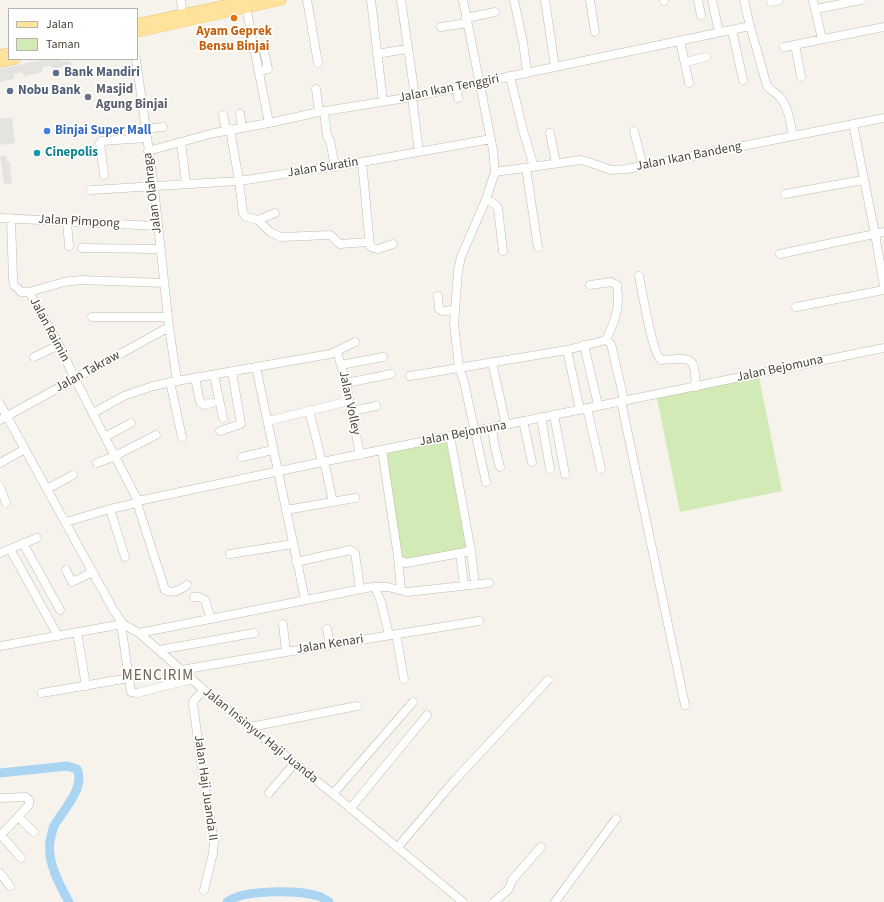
<!DOCTYPE html>
<html>
<head>
<meta charset="utf-8">
<style>
  body { margin:0 }
  #map { position:relative; width:884px; height:902px; overflow:hidden; background:#f6f3ec; font-family:"Source Sans 3",sans-serif }
  canvas { display:block }
  .legend { position:absolute; left:8px; top:8px; width:130px; height:52px; box-sizing:border-box; background:#fff; border:1px solid #b7b4b0; margin:0; padding:5px 7px; list-style:none; font-size:12px; color:#4b4439 }
  .legend li { display:flex; align-items:center; gap:8px; height:20px }
  .legend b { width:20px; border:1px solid #b7b4b0 }
</style>
</head>
<body>
<div id="map">
<canvas width="884" height="902"></canvas>
<ul class="legend">
<li><b style="height:5px;background:#ffe39c"></b>Jalan</li>
<li><b style="height:11px;background:#d2eab5"></b>Taman</li>
</ul>
</div>
<script>
const ctx = document.querySelector('canvas').getContext('2d');
ctx.lineJoin = 'round';
function fill(path, color) { ctx.fillStyle = color; ctx.fill(path, 'evenodd'); }
function trace(path, color, width, dash) { ctx.strokeStyle = color; ctx.lineWidth = width; ctx.lineCap = dash ? 'butt' : 'round'; ctx.setLineDash(dash || []); ctx.stroke(path); }
function drawText(font, color, halo, rows, align = 'center') {
  ctx.font = font + ' "Source Sans 3",sans-serif'; ctx.lineWidth = 3.5; ctx.setLineDash([]); ctx.textBaseline = 'middle'; ctx.strokeStyle = halo; ctx.fillStyle = color; for (const [text, x, y, turn = 0] of rows) {
    ctx.save(); ctx.translate(x, y); ctx.rotate((+turn || 0) * Math.PI / 180); ctx.textAlign = isNaN(turn) ? turn : align; if (halo) ctx.strokeText(text, 0, 0); ctx.fillText(text, 0, 0); ctx.restore();
  }
}
fill(new Path2D(`
  M759,377L782,491L680,512L657,398Z
  M449,440L468,549L403,561L384,452Z`), '#d2eab5');
fill(new Path2D(`
  M45,59H60L61,61H69L73,65L53,69L51,66L42,67V72L24,76L22,72L14,74V79L0,82V69Z
  M12,118L15,143L0,145V119Z
  M6,155L7,162H10L12,183L4,184L0,156Z`), '#e5e3e0');
trace(new Path2D(`
  M0,773L67,766L77,769C86,788 62,811 54,826C52,831 51,837 50,841C47,862 59,884 69,902
  M227,902C244,889 298,890 318,896C322,897 326,900 329,902`), '#a9d4f2', 9);
const minor = new Path2D(`
  M181,0L183,19
  M307,0L318,63
  M371,0L383,101
  M401,0L415,96
  M463,0L493,150L495,172L486,199L461,257L458,271L454,324L459,367L464,382L486,482
  M514,0L523,42L527,72
  M545,0L555,67
  M590,0L595,32
  M664,0V1
  M698,0L701,15
  M712,0L719,32
  M744,0L750,26L767,86C771,91 775,92 779,96C789,107 790,122 793,136
  M813,0L822,39
  M245,2L269,123
  M771,2L779,0
  M816,9L861,0
  M466,18L495,12
  M441,27L467,23
  M732,30L743,80
  M680,41L689,83
  M795,45L801,77
  M784,47L884,27
  M377,54L406,49
  M136,59L154,187L169,327L177,381
  M686,62L706,57
  M259,71L268,69L264,51
  M510,76L523,130L534,167
  M457,87L458,98
  M316,89L319,112
  M412,97L419,152
  M324,111L327,136L330,141L335,167
  M240,114L242,127
  M223,115L226,130
  M853,124L875,234L884,286
  M146,129L163,127
  M230,129L239,181L243,213L246,217L258,220L270,232L281,237L330,235C335,237 335,242 340,244L369,242
  M634,131L643,166
  M550,133L556,163
  M181,142L186,183
  M148,151L214,133L269,123L319,112L412,97L750,26
  M362,162L370,246L373,248L378,249L393,244
  M526,168L538,247
  M495,172L581,160L591,163L611,170L627,169L884,118
  M104,175L100,143L101,141L147,138
  M91,190L239,181L362,162L491,139
  M785,194L863,180
  M486,199L496,205L498,208L503,251
  M0,218L157,226
  M11,218L13,279L14,285L21,292H29L64,282L81,280L164,283
  M258,220L275,213
  M67,222L69,246
  M82,248L160,249
  M780,254L884,232
  M639,276C642,290 652,353 661,360C666,360 671,359 677,359C698,357 694,370 696,387
  M590,285L611,282L617,285C620,309 616,318 606,340
  M29,292L59,345L75,379L138,501
  M438,296L439,309L442,311L454,310
  M796,307L884,290
  M92,317H168
  M584,345L598,405
  M567,350L580,410
  M337,351L346,383L360,455
  M34,357L59,345
  M492,362L506,425
  M341,365L383,357
  M256,367L305,599
  M214,375L223,418
  M410,376L567,350L606,340L611,344L624,400
  M195,378L200,402L204,405L212,403
  M170,382L182,437
  M346,383L391,374
  M621,401L685,705
  M0,404L113,609L123,624L139,633L204,690L338,798L463,902
  M587,408L601,469
  M309,410L322,462
  M352,411L376,406
  M93,413L124,396L153,386L177,381L330,354L337,351L355,342
  M554,415L565,474
  M541,417L550,469
  M0,420L169,327
  M268,421L349,401
  M523,421L532,462
  M492,428L495,448L500,467
  M220,431L241,424L232,372
  M450,436L471,551L474,577
  M105,437L131,423
  M382,450L398,557L401,590
  M242,457L273,450
  M324,461L333,502
  M0,463L25,449
  M97,463L115,456L156,435
  M0,487L6,503
  M47,489L73,475
  M137,503L165,590C172,594 181,590 187,585
  M110,509L125,557
  M286,510L355,498
  M66,522L110,509L137,503L138,501L322,462L884,348
  M23,543L60,610
  M10,549L58,636
  M0,553L37,538
  M460,553L464,585
  M230,554L293,544
  M399,560L406,563L471,551
  M296,562L350,550L355,553L360,589
  M66,570L72,582L93,572
  M375,587L381,602L389,635
  M194,597H199L205,600L211,619
  M121,624L131,692L137,693L192,679
  M283,624L286,652
  M327,629L330,645
  M77,632L86,686
  M139,633L372,587H388L407,592L489,583
  M396,634L404,679
  M0,646L123,624
  M159,650L254,633
  M181,670L286,652L479,621
  M204,690L194,700L193,704L204,783L214,841L213,853L204,890
  M42,693L129,678
  M250,727L357,706
  M269,793L294,764
  M333,794L413,702
  M0,798L26,797L29,800V805L1,835
  M350,809L427,715
  M18,817L34,832
  M0,834L21,858
  M397,848L454,781L548,680
  M0,873L10,886
  M494,902L509,889L512,880L541,847
  M555,902L616,819`);
const major = new Path2D(`
  M137,24L250,0
  M137,32L281,0
  M0,55L9,53
  M0,62L15,59`);
trace(minor, '#c2bbae', 9);
trace(major, '#e6c16a', 11);
trace(minor, '#fff', 8);
trace(major, '#ffe39c', 10);
for (const [x, y, r, color] of [
  [234,18,4,"#e8710a"],
  [56,73,4,"#5c6f8a"],
  [10,91,4,"#5c6f8a"],
  [88,97,4,"#6b7280"],
  [47,131,4,"#3f7fe0"],
  [37,153,4,"#0f9aa8"]
]) { const dot = new Path2D(); dot.arc(x, y, r, 0, 2 * Math.PI); ctx.fillStyle = color; ctx.fill(dot); trace(dot, '#fff', 1.5); }
drawText('bold 13px', '#c56008', '#fff', [
  ["Ayam Geprek",234,32],
  ["Bensu Binjai",234,47]
]);
drawText('bold 13px', '#4e5e75', '#fff', [
  ["Bank Mandiri",64,73],
  ["Nobu Bank",18,91]
], 'left');
drawText('13px', '#4b4439', '#fff', [
  ["Jalan Ikan Tenggiri",449,89,-11],
  ["Jalan Ikan Bandeng",689,157,-11],
  ["Jalan Suratin",323,168,-9],
  ["Jalan Olahraga",153,193,-97],
  ["Jalan Pimpong",79,222,3],
  ["Jalan Raimin",49,330,62],
  ["Jalan Bejomuna",780,369,-12],
  ["Jalan Takraw",88,372,-29],
  ["Jalan Volley",349,403,78],
  ["Jalan Bejomuna",463,434,-11],
  ["Jalan Kenari",330,645,-9],
  ["Jalan Insinyur Haji Juanda",260,736,39],
  ["Jalan Haji Juanda II",205,788,82]
]);
drawText('bold 13px', '#5b616d', '#fff', [
  ["Masjid",96,90],
  ["Agung Binjai",96,105]
], 'left');
drawText('bold 13px', '#366cbe', '#fff', [
  ["Binjai Super Mall",55,131]
], 'left');
drawText('bold 13px', '#0d838f', '#fff', [
  ["Cinepolis",45,153]
], 'left');
ctx.letterSpacing = '1px';
drawText('15px', '#6e6250', '#fff', [
  ["MENCIRIM",158,677]
]);
ctx.letterSpacing = '0px';
</script>
</body>
</html>
